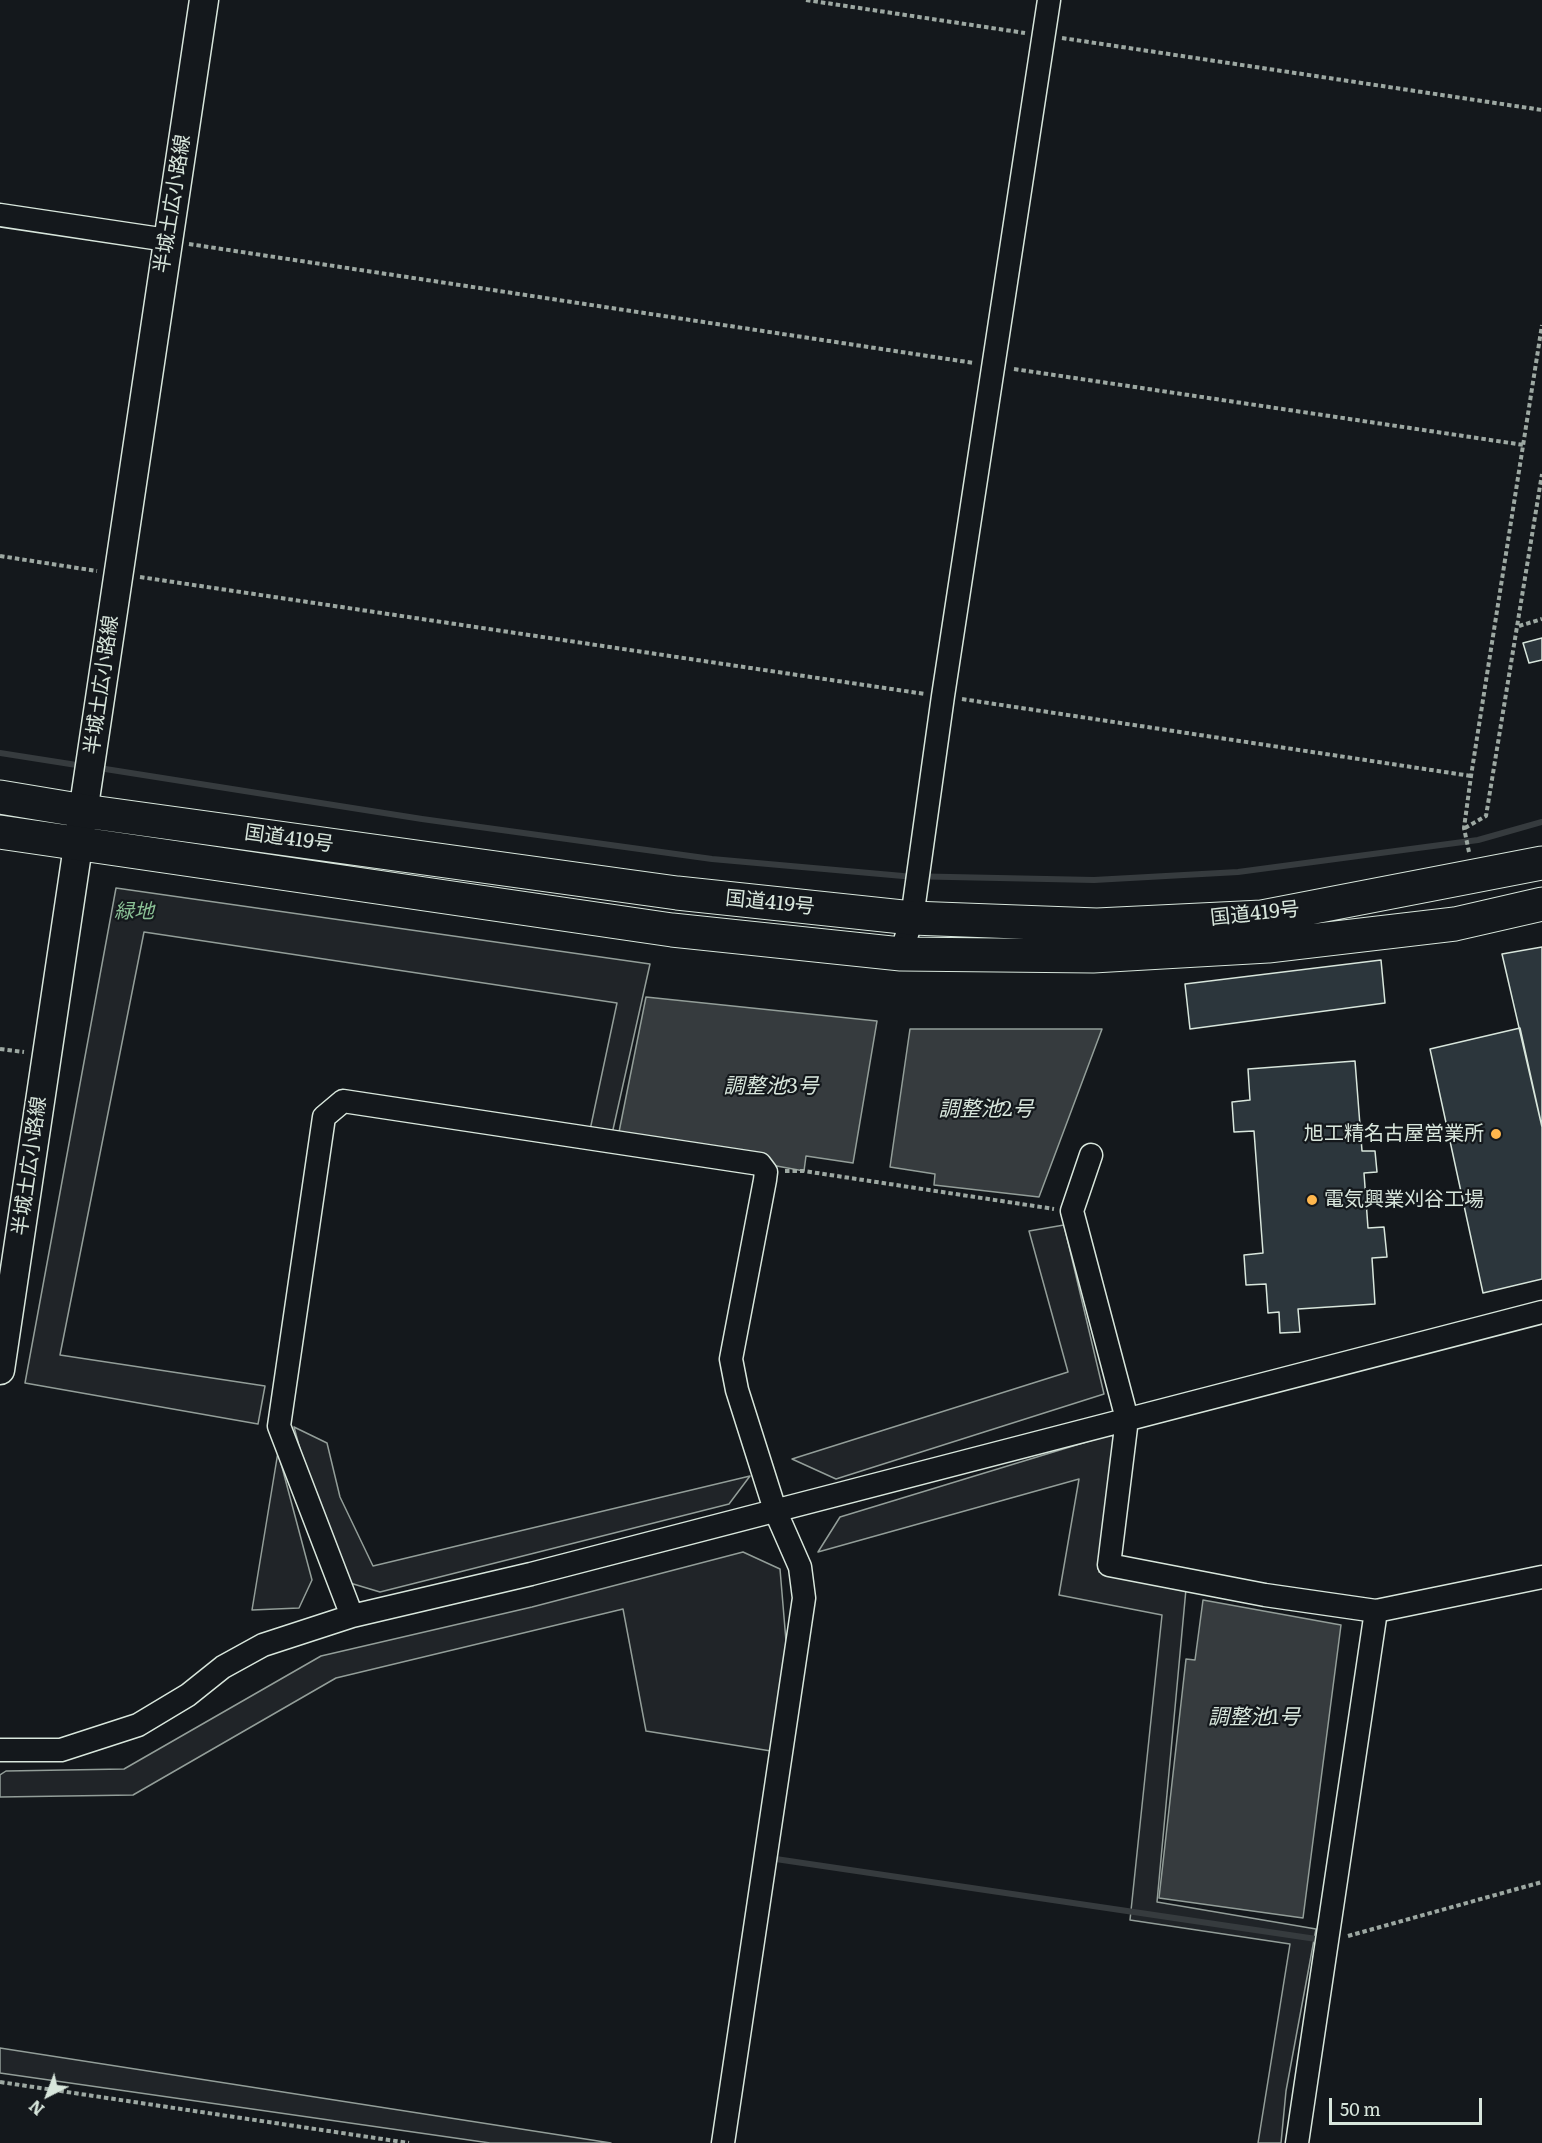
<!DOCTYPE html>
<html>
<head>
<meta charset="utf-8">
<style>
  body { margin:0 }
  #map { position:relative; width:1542px; height:2143px; overflow:hidden; background:#14181c; font-family:Literata,serif }
  canvas { display:block }
  .north { position:absolute; left:18px; top:2065px; width:60px; height:60px; -webkit-text-stroke:4px #14181c; paint-order:stroke; rotate:222deg; font-size:16px; font-weight:700; line-height:24px; text-align:center; color:#d8e6dc }
  .north::after { content:''; display:block; margin:auto; width:21px; height:27px; background:#d8e6dc; clip-path:polygon(50% 0,100% 100%,50% 72%,0 100%) }
  .scale { position:absolute; left:1329px; top:2098px; width:153px; height:27px; box-sizing:border-box; border:3px solid #d8e6dc; border-top:0; padding-left:8px; font-size:18px; line-height:21px; white-space:nowrap; color:#d8e6dc; -webkit-text-stroke:4px #14181c; paint-order:stroke }
</style>
</head>
<body>
<div id="map">
<canvas width="1542" height="2143"></canvas>
<div class="north">N</div>
<div class="scale">50 m</div>
</div>
<script>
const ctx = document.querySelector('canvas').getContext('2d');
ctx.lineJoin = 'round';
function fill(path, color) { ctx.fillStyle = color; ctx.fill(path, 'evenodd'); }
function trace(path, color, width, dash) { ctx.strokeStyle = color; ctx.lineWidth = width; ctx.lineCap = dash ? 'butt' : 'round'; ctx.setLineDash(dash || []); ctx.stroke(path); }
function drawText(font, color, halo, rows, align = 'center') {
  ctx.font = font + ' Literata,"Noto Sans JP",serif'; ctx.lineWidth = 4.5; ctx.setLineDash([]); ctx.textBaseline = 'middle'; ctx.strokeStyle = halo; ctx.fillStyle = color; for (const [text, x, y, turn = 0] of rows) {
    ctx.save(); ctx.translate(x, y); ctx.rotate((+turn || 0) * Math.PI / 180); ctx.textAlign = isNaN(turn) ? turn : align; if (halo) ctx.strokeText(text, 0, 0); ctx.fillText(text, 0, 0); ctx.restore();
  }
}
const green = new Path2D(`
  M116,888L650,964L612,1134L590,1130L617,1003L144,932L60,1355L265,1386L258,1424L25,1383Z
  M1064,1225L1104,1394L836,1479L792,1459L1068,1372L1029,1231Z
  M294,1427L327,1443L340,1497L373,1566L750,1476L729,1504L380,1592L350,1583L314,1501Z
  M1119,1432L1099,1572L1186,1589L1157,1902L1316,1929L1286,2091L1281,2143H1258L1290,1944L1130,1920L1162,1615L1059,1595L1079,1479L818,1552L840,1517Z
  M278,1452L312,1580L299,1608L252,1610Z
  M743,1552L780,1569L787,1653L771,1751L646,1731L623,1609L336,1678L133,1795L0,1797V1775L6,1771L124,1769L321,1656L532,1607Z
  M0,2048L611,2143H490L0,2073Z`);
fill(green, '#202428');
trace(green, '#939e99', 1.5);
const water = new Path2D(`
  M646,997L877,1021L853,1163L806,1156L804,1171L618,1137Z
  M910,1029H1102L1039,1197L934,1185L935,1174L890,1167Z
  M1203,1600L1341,1625L1303,1918L1159,1898L1186,1659L1195,1660Z`);
fill(water, '#363b3e');
trace(water, '#939e99', 1.5);
trace(new Path2D(`
  M0,753L83,766
  M99,768L422,819L712,859L903,876L1094,880L1238,872L1478,840L1542,822
  M769,1858L1323,1940`), '#363b3e', 6);
const building = new Path2D(`
  M1542,638V660L1529,663L1523,643Z
  M1542,947V1127L1502,954Z
  M1381,960L1385,1003L1190,1029L1185,984Z
  M1520,1028L1542,1127V1279L1483,1293L1430,1049Z
  M1355,1061L1362,1151H1375L1377,1172L1364,1173L1368,1228L1384,1227L1387,1257L1372,1258L1375,1304L1298,1309L1300,1332L1280,1333L1279,1312L1268,1313L1266,1284L1246,1285L1244,1255L1263,1253L1254,1131L1234,1132L1232,1102L1250,1100L1248,1069Z`);
fill(building, '#2c363c');
trace(building, '#d8e6dc', 1.5);
const minor = new Path2D(`
  M0,215L167,240
  M901,954L912,918L943,696L1049,0
  M1091,1155L1072,1211L1127,1419L1109,1565L1265,1595L1376,1611L1297,2143
  M1376,1611L1542,1577
  M352,1616L279,1426L324,1117L343,1101L760,1164L766,1172L765,1180L731,1359L737,1390L775,1510L800,1567L804,1598L723,2143
  M0,1750H61L138,1725L188,1695L223,1667L263,1645L352,1616L531,1574L1542,1312`);
const major = new Path2D(`
  M0,1370L204,0`);
const highway = new Path2D(`
  M0,797L84,811L677,893L912,918L1097,925L1262,917L1542,863
  M0,832L672,930L901,954L1093,956L1268,946L1455,924L1542,904`);
trace(minor, '#d8e6dc', 25);
trace(major, '#d8e6dc', 31);
trace(highway, '#d8e6dc', 35);
trace(new Path2D(`
  M806,0L1025,33
  M1062,38L1542,110
  M189,244L974,363
  M1014,369L1524,445
  M0,556L97,571
  M140,577L925,694
  M1519,626L1542,619
  M962,699L1471,776
  M1465,828L1486,816L1542,474
  M1469,852L1464,828L1471,776L1542,325
  M0,1049L24,1052
  M785,1171H804L1054,1209
  M1348,1936L1542,1882
  M0,2082L409,2143`), '#9da8a2', 4, [4.5, 3]);
trace(minor, '#14181c', 22);
trace(major, '#14181c', 28);
trace(highway, '#14181c', 33);
for (const [x, y, r, color] of [
  [1496,1134,6,"#ffb74d"],
  [1312,1200,6,"#ffb74d"]
]) { const dot = new Path2D(); dot.arc(x, y, r, 0, 2 * Math.PI); ctx.fillStyle = color; ctx.fill(dot); trace(dot, '#14181c', 2); }
drawText('20px', '#d8e6dc', '#14181c', [
  ["半城土広小路線",173,204,-81],
  ["半城土広小路線",102,685,-82],
  ["国道419号",289,839,8],
  ["国道419号",770,903,6],
  ["国道419号",1255,914,-6],
  ["半城土広小路線",30,1166,-82]
]);
drawText('italic 20px', '#8ac095', '#14181c', [
  ["緑地",134,912]
]);
drawText('20px', '#d8e6dc', '#14181c', [
  ["旭工精名古屋営業所",1484,1134],
  ["電気興業刈谷工場",1324,1200,"left"]
], 'right');
drawText('italic 21px', '#d8e6dc', '#14181c', [
  ["調整池3号",771,1087],
  ["調整池2号",986,1110],
  ["調整池1号",1254,1718]
]);
</script>
</body>
</html>
